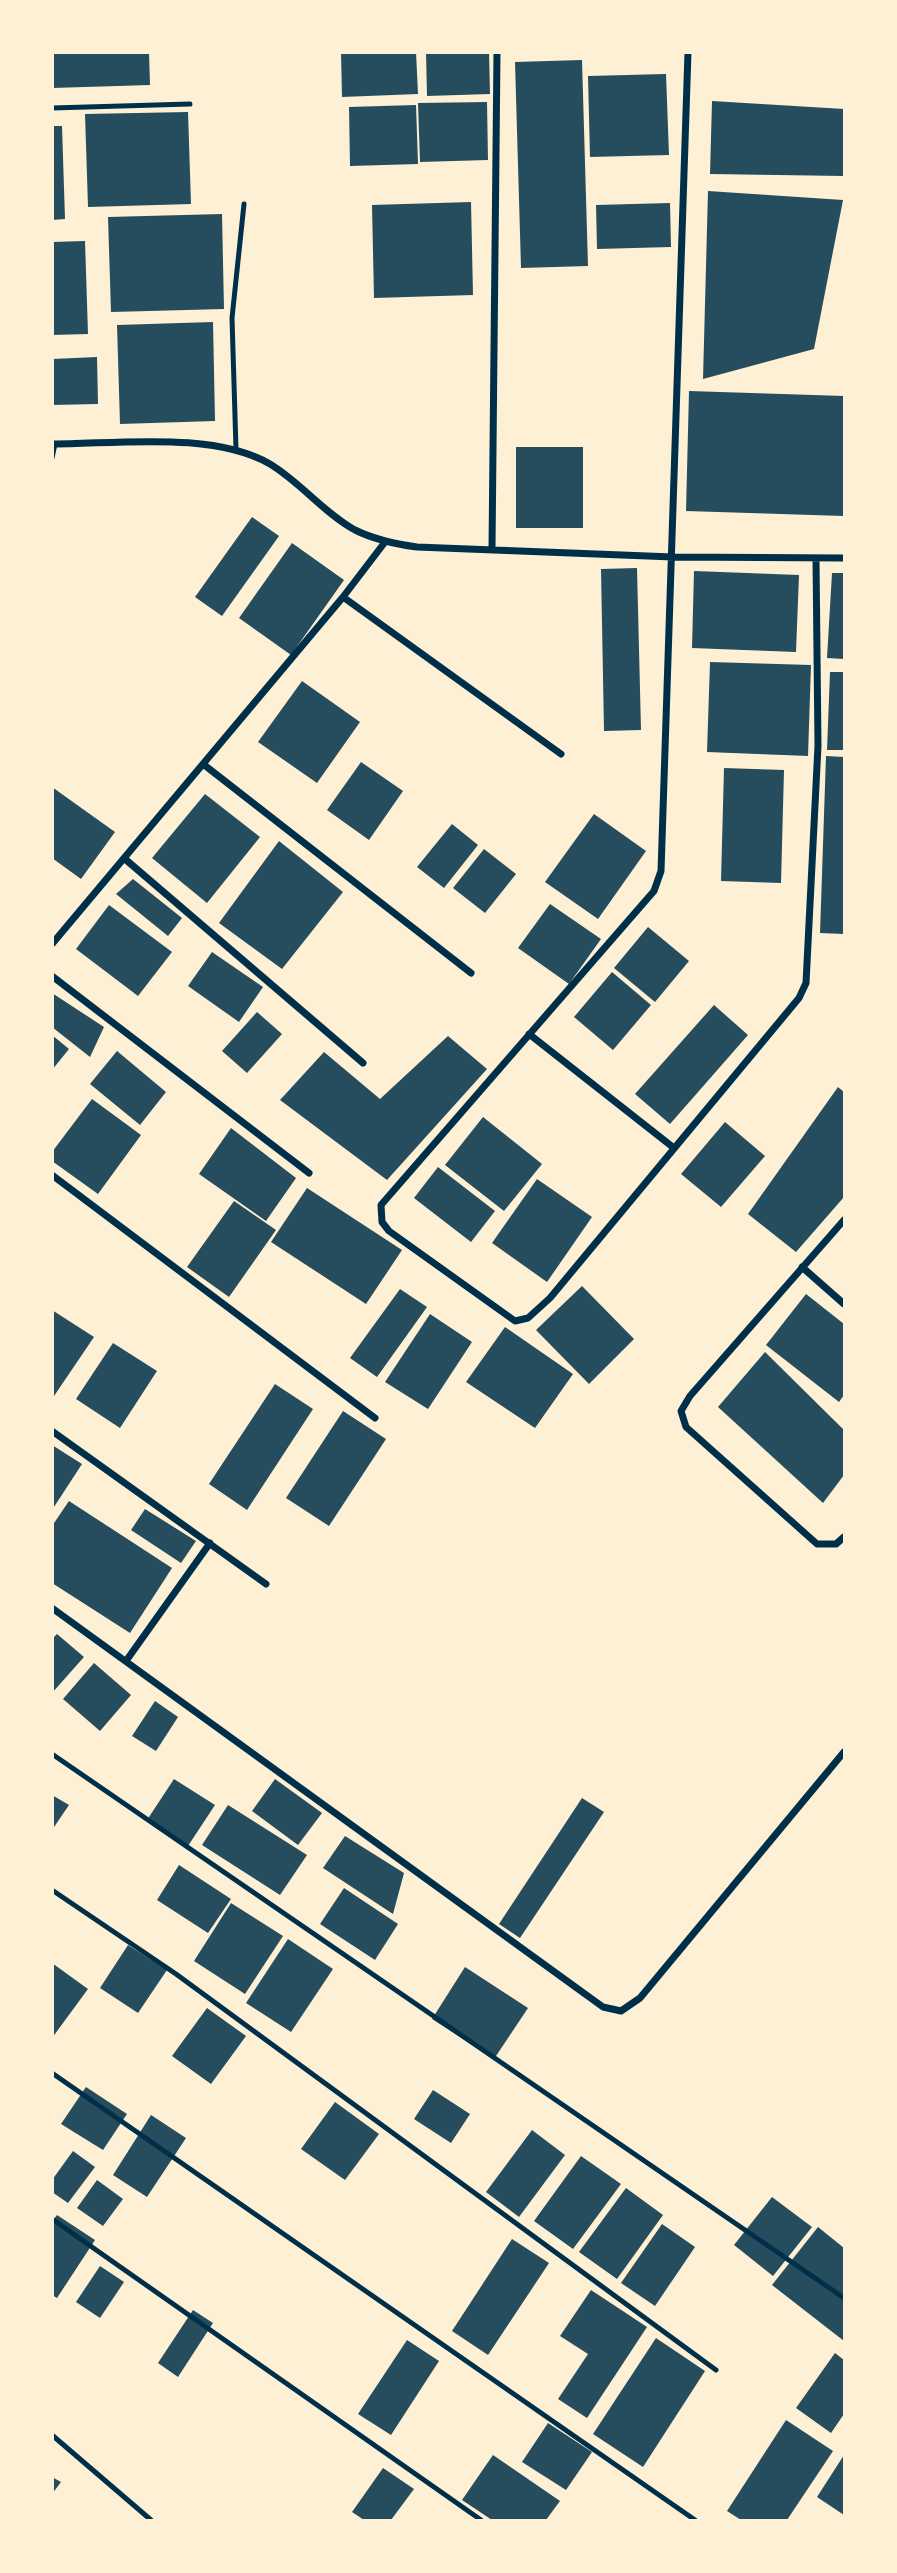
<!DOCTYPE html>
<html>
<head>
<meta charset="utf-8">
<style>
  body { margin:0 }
  #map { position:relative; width:897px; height:2573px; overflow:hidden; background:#fdf0d5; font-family:"Asap Condensed",sans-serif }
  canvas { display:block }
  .frame { position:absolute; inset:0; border:54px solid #fdf0d5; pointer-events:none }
</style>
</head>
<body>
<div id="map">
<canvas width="897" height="2573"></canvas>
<div class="frame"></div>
</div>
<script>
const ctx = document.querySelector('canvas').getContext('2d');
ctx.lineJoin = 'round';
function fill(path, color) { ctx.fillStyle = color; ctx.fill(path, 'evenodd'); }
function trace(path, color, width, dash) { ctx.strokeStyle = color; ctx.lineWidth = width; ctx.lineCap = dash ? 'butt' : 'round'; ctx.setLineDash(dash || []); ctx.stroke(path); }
fill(new Path2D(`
  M52,52H149L150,85L52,88Z
  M341,52H416L418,94L342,97Z
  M426,52H489L490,94L427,96Z
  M582,60L588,266L521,268L515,62Z
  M666,74L669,155L590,157L588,76Z
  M712,101L844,109V176L710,174Z
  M487,102L488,160L420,162L418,103Z
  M416,105L418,164L350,166L349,107Z
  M188,112L191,204L88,207L85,114Z
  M52,126H62L65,219L52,220Z
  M708,191L843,200L814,349L703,379Z
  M471,202L473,295L374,298L372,205Z
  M670,203L671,247L597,249L596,205Z
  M222,214L224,309L111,312L108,217Z
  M85,241L88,334L52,335V242Z
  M213,322L215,421L120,424L117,325Z
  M97,357L98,404L52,405V359Z
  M689,391L844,396V516L686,511Z
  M516,447H583V528H516Z
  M252,517L279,536L222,616L195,597Z
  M292,543L344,580L291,655L239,618Z
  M637,568L641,730L604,731L601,569Z
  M694,571L799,575L796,652L692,648Z
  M832,573H844V659L827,658Z
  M710,662L811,665L808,756L707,752Z
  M830,672H844V750H827Z
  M302,681L360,722L317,783L258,742Z
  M826,756L844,757V934L820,933Z
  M361,762L403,791L369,840L327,810Z
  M724,768L784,770L781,883L721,881Z
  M52,787L115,832L81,879L52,858Z
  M205,794L260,837L207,903L152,858Z
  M594,814L646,851L598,919L545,882Z
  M452,824L478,845L444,888L417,867Z
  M279,841L343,892L282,969L219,923Z
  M484,849L516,874L485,913L453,888Z
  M133,879L182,918L168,936L116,894Z
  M550,904L601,939L569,984L518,948Z
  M109,905L172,952L138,996L76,949Z
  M648,927L689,961L655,1002L614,968Z
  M212,952L263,987L239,1022L188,986Z
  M612,972L651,1005L613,1050L574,1017Z
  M52,993L104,1027L90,1057L52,1027Z
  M714,1005L748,1035L670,1124L635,1094Z
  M257,1012L282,1034L247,1073L222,1051Z
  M52,1035L69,1049L52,1070Z
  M448,1036L487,1069L387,1180L280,1100L324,1052L380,1099Z
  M117,1051L166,1092L140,1125L90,1084Z
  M838,1087L844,1092V1197L796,1252L748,1214Z
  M92,1099L141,1135L98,1194L52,1161V1152Z
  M483,1117L542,1164L504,1211L445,1165Z
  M725,1122L765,1156L721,1207L681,1174Z
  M231,1128L296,1178L266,1221L199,1174Z
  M438,1167L495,1211L471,1242L414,1198Z
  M537,1179L592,1217L547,1282L492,1243Z
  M307,1188L402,1250L366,1304L271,1242Z
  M234,1201L276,1230L229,1297L187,1267Z
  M582,1286L634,1339L589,1384L536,1330Z
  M400,1289L427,1307L377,1377L350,1358Z
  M806,1294L844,1324V1395L839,1402L766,1345Z
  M52,1310L94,1337L52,1399Z
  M430,1314L472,1342L428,1409L385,1382Z
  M505,1327L573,1374L535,1428L466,1382Z
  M113,1343L157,1371L120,1428L76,1399Z
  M765,1352L844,1430V1475L823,1503L718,1407Z
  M275,1384L313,1409L247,1510L209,1484Z
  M343,1411L386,1439L329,1526L286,1498Z
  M52,1445L82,1464L52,1510Z
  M69,1501L172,1568L130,1633L52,1583V1526Z
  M145,1509L196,1541L181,1563L131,1530Z
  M57,1634L84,1657L52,1693V1639Z
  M94,1663L131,1695L100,1731L63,1699Z
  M155,1701L178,1717L156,1751L132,1736Z
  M174,1779L215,1805L188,1846L147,1820Z
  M275,1779L322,1813L298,1845L252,1811Z
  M52,1795L69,1805L52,1830Z
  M582,1798L604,1812L520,1938L499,1924Z
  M228,1805L307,1855L280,1895L202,1845Z
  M345,1836L404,1873L393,1914L323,1868Z
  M179,1865L231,1899L208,1933L157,1900Z
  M344,1888L398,1924L375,1960L320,1924Z
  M231,1903L283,1936L245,1994L194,1961Z
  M288,1939L333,1969L291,2032L246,2003Z
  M128,1945L167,1970L138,2013L100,1988Z
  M52,1963L88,1989L52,2038Z
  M465,1967L528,2008L494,2059L432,2019Z
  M207,2008L246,2036L211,2084L172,2056Z
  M86,2087L127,2114L103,2150L61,2124Z
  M433,2090L470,2114L451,2143L414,2119Z
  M335,2102L379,2134L345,2180L301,2149Z
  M151,2115L186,2138L147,2197L113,2175Z
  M532,2130L565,2155L519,2217L486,2192Z
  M73,2151L95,2167L68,2203L52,2192V2180Z
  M581,2156L621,2184L573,2249L534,2221Z
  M97,2180L123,2199L103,2226L77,2208Z
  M626,2188L663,2215L617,2279L579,2252Z
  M772,2197L812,2227L773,2276L734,2245Z
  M57,2215L95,2240L57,2298L52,2295V2222Z
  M662,2224L695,2247L655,2306L621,2283Z
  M818,2227L844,2248V2341L772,2285Z
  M512,2239L549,2263L488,2355L452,2331Z
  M100,2266L124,2282L100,2318L76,2302Z
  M591,2290L647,2327L587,2418L558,2399L588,2354L560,2336Z
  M193,2310L213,2323L178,2377L158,2363Z
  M656,2338L705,2371L643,2467L593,2434Z
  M407,2340L439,2361L391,2435L358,2414Z
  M835,2353L844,2360V2414L831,2433L796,2408Z
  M786,2420L833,2451L787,2520H741L727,2511Z
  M548,2423L592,2452L566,2490L522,2462Z
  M493,2455L560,2501L546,2520H492L462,2500Z
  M844,2455V2515L817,2497Z
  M383,2468L414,2489L391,2520H364L352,2512Z
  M52,2477L61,2482L52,2494Z`), '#264d5e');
trace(new Path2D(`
  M52,108L190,104
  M236,449L232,318L244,204
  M52,458L55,444
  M52,1754L844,2298
  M52,1890L176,1974L716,2370
  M52,2073L695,2520
  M52,2219L481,2520
  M52,2435L151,2520`), '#003049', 5);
trace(new Path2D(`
  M688,52L661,871L654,891L381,1205L382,1222L389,1231L515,1321L528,1318L550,1298L799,998L806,983L818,746L816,559
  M52,444C117,444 213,431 270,464C300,482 324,513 355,530C375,540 395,544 417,547L673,557L844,558
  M492,548L497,52
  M343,597L561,754
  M203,764L471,973
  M125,859L363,1063
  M52,944L343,597L385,542
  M52,976L309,1173
  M529,1034L674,1148
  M52,1175L375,1418
  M844,1220L690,1396L681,1411L686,1427L817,1544H836L844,1537
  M802,1267L844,1304
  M52,1431L266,1584
  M52,1608L603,2007L621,2011L640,1998L844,1752
  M126,1661L210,1543`), '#003049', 7);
</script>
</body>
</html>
